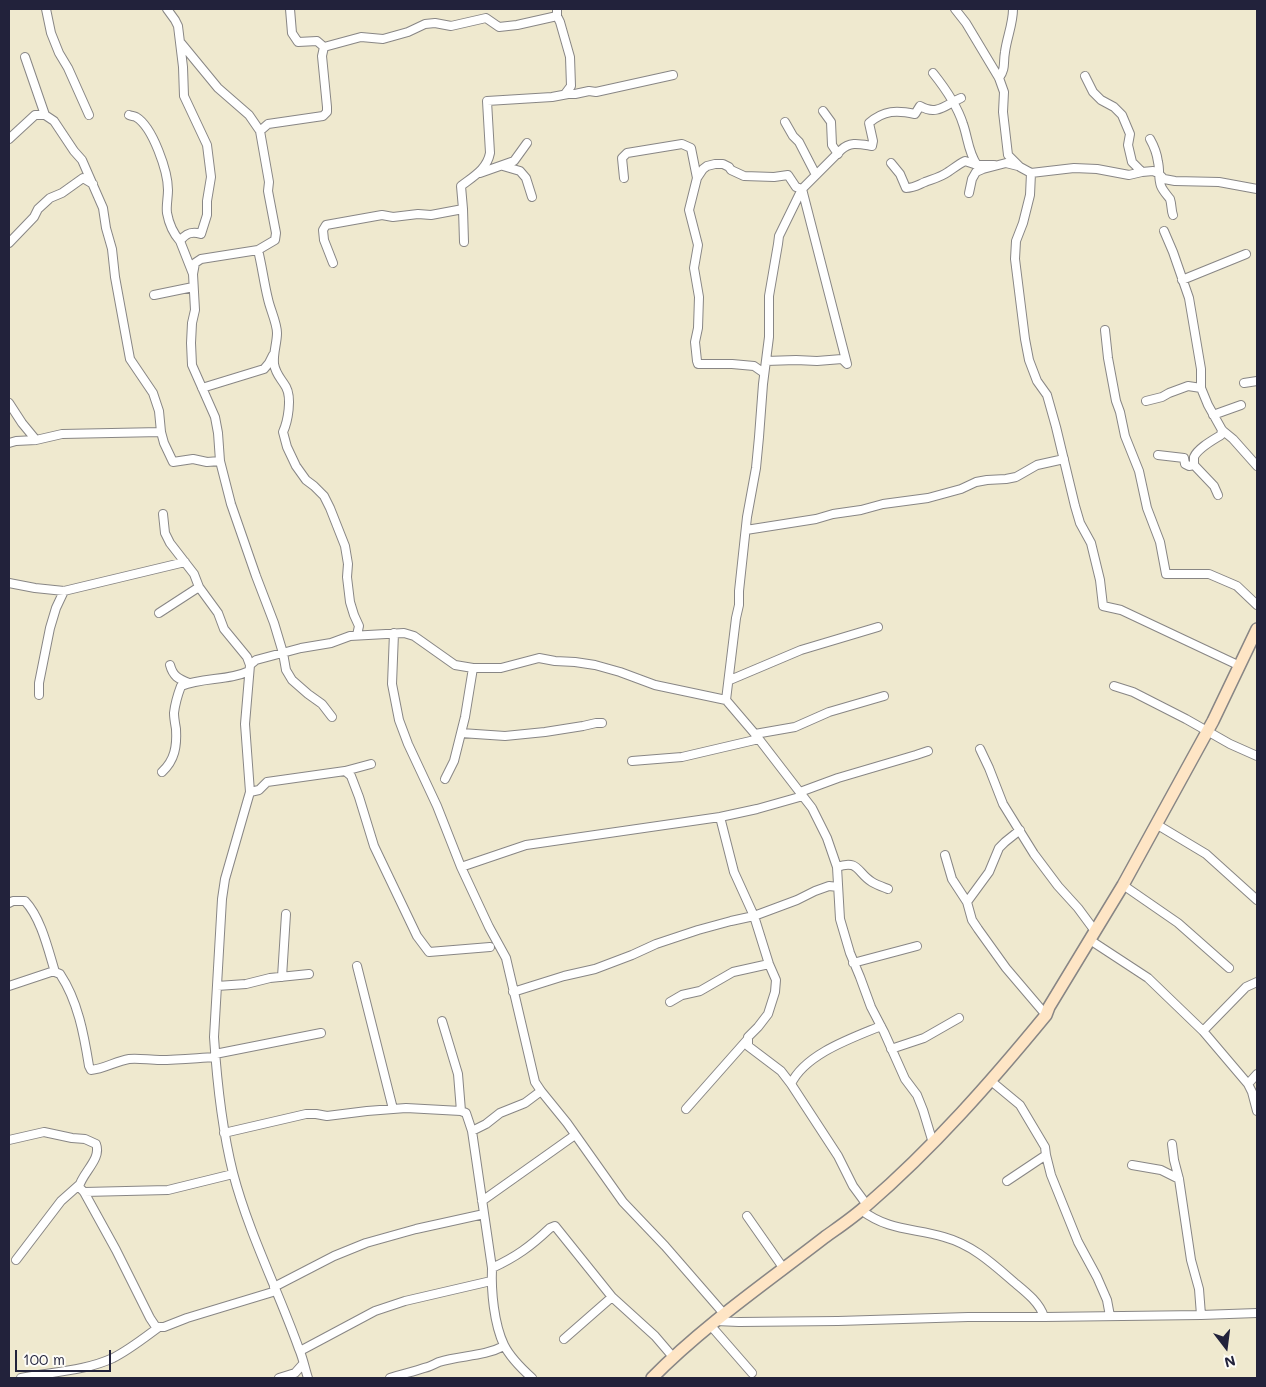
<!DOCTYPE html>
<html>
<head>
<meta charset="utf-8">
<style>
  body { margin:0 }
  #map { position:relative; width:1266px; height:1387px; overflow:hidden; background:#efe9cf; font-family:Mali,sans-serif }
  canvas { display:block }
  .frame { position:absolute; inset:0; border:10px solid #22223b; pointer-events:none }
  .north { position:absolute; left:1201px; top:1322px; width:50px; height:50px; -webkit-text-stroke:4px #fdfcf7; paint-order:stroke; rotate:165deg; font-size:14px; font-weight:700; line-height:20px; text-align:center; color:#22223b }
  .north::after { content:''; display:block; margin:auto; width:18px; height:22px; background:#22223b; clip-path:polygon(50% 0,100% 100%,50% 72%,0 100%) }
  .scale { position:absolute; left:15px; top:1350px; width:96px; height:22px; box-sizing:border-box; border:2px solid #22223b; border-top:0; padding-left:6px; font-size:15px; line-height:18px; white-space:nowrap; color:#22223b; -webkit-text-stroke:4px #fdfcf7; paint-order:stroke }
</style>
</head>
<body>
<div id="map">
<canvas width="1266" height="1387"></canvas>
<div class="frame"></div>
<div class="north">N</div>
<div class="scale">100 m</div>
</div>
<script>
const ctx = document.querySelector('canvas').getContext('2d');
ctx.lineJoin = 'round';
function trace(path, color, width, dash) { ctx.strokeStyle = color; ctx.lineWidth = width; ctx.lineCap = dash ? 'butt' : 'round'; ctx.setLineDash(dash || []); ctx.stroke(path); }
const street = new Path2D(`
  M46,9L51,33L59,53L68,68L89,115
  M167,9L175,20L178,26L183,67L184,96L207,145L211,177L207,201V215L201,234C192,231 186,233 180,241L193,274L195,310L192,323L191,343L192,365L215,417L218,433L220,461
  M290,9L292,33L298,42L317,41L324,47
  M557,9V16L560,22L570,57L571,86L565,94
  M955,9L966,23L999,78L1004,92L1003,112L1008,155L1020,167L1031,173L1030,195L1023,223L1016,241L1015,259L1025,339L1029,360L1037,381L1047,395L1056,427L1075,506L1080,523L1091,543L1100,580L1103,606L1121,610L1240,666
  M181,43L218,88L249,115L260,131L269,182L268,191L276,233L275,240L258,250L201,259L195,263L193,274
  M25,57L45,115L54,121L74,151L82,160L103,208L106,228L112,249L115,277L130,359L153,393L159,411L161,432
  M933,73C945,88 957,105 963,124C968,138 968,152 977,165H994
  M1085,76L1093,92L1101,100L1114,107L1122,115L1130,134L1128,145L1132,162L1142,172
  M999,78C1006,68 1003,63 1005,52C1007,37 1013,24 1013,9
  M823,111L831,122L832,145L838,154
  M129,115C131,116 134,116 136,117C153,127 168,172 168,190C168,198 166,206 167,213C169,224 173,233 180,241
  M785,122L793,136L799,142L816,175
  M260,131L268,124L323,116L327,112V107L322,56L324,47L361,37L383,39L408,32L425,24L435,23L451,26L486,18L499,27L517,25L557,16
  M9,139L35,115H45
  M1150,139C1154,146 1157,154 1158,162C1160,170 1158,178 1161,186C1163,191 1167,195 1170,199C1172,205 1171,210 1173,215
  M891,163L900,174L906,188C914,188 918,185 925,182C933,179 941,177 948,172C954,168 959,164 965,161L977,165
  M503,166L520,171L526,178L532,197
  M480,173L514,161L527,143
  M1031,173L1074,168L1097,169L1129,175L1142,172L1153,171L1158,173L1164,179L1175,181L1219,182L1257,189
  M624,178L622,158L627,153L682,144L691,148L697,178L689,210L698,245L694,268L699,297L698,328L695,342L697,361L698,364H732L754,366L764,373
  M697,178L703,169L707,166L715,164H723L729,167L731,170L744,176L774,177L788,175L796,187L802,189L847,364L842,359L817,361L796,360L766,361
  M969,193L972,179L976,172L983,169L1006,163L1018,166
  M1164,231L1173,252L1189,298L1201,369V388L1208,405L1222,430L1233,439L1257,466
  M464,242L463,209L461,186C474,176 487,169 490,153L487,101L552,97L568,94H575L589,91L596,92L673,75
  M9,243L34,217L38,209L50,198L62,193L83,178L93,184
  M258,250C262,266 264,283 268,299C270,309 277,323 277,333C277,343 273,353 274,364C276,375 281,378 286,387C292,398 288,421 283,432L287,447L296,466L306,480L314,486L324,496L330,508L345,546L348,564L347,577L350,602L354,615L359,626L357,635
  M333,263L324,240L323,230L326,225L382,215L393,217L418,214L431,215L463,209
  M1182,280L1246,254
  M154,295L193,287
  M1105,330L1108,358L1116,401L1120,412L1125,436L1139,471L1147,508L1160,542L1166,574H1209L1237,586L1257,605
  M1244,383L1257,381
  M202,388L264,369L269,363L273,355
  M1146,401L1162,397L1169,393L1188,386L1201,388
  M9,403L22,423L36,440
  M1213,415L1241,405
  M9,443L16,441L36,440L62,434L161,432L164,443L173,462L193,459L207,462L220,461L231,504L256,576L274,623L283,653L286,670L292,680L308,694L322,704L332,717
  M1158,455L1184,458L1185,464L1189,466L1194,465
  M1218,495L1214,486L1194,465C1194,463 1194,459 1194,457C1198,448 1213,440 1221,435L1222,430
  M163,514L165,533L170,543L194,574L199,587L218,613L224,629L247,657L250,665L245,724L250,792L225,879L222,899L214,1037C217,1083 222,1129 233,1173C249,1234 278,1290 299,1349C303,1358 305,1369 308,1378
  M746,530L816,519L833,514L861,510L883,504L928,498L961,489L976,482L987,480L1006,479L1016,477L1037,465L1064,459
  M9,583L35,588L64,591L185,562
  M159,613L199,587
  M394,633L392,684L399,720L408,744L437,806L461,867L489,927L506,958L535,1082L541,1091L567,1123L623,1202L665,1246L725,1315
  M170,665C173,676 178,679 189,683
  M250,665L256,660L301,648L331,643L350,636L404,633L414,636L455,665L473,668H501L539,658L555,661L575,662L595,665L620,672L655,685L726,700L736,618L739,605V591L747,517L756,468L759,437L763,384L769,337V296L778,244L779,236L802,189L841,150C850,141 860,144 872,146L873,141L869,123C884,110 897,110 915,114L920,106C937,116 945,105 961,98
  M730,680L801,650L878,627
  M1114,686L1133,692L1186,719L1230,744L1257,756
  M39,695V683L50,628L56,608L64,591
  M726,700L755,734L812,808L827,838L837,867L840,919L850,953L860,977L871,1007L884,1032L905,1079L917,1095L923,1110L933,1143
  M461,733L505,736L545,732L583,726L596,723H602
  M755,734L795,727L829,712L884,696
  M980,749L989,768L1003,804L1034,854L1058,886L1078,908L1095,931
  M632,761L682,757L759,739
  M345,771L371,764
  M162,772C175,760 177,746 176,729C175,723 174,718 174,713C175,704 178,694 181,686C203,677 229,681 249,671
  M445,779L454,761L465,717L473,668
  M250,792L259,790L267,782L345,771L351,776L359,797L374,846L417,936L429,952L490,947
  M800,792L838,778L916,755L928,751
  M720,817L734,872L754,916L769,964L776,980L775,992L768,1014L758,1027L748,1037V1046L781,1071L791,1084L838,1156L853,1186L867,1205
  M1156,824L1206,854L1257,900
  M945,855L952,879L967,902L972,920L978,929L1006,968L1046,1015
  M461,867L526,845L720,817L757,809L803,796
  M837,867C859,859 857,873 872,882C877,885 883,887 888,889
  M1123,885L1178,923L1229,968
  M967,902L989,872L999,848L1005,842L1020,830
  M9,903L13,901H25C41,918 48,949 55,972
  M1090,940L1148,978L1203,1031L1248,1084L1252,1092L1257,1111
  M853,963L917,946
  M357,966L393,1109
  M282,977L286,914
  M9,986L51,972H55L60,974C78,1001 84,1035 89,1066L91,1070C104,1069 116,1061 129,1059C139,1058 149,1060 160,1060C178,1060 197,1058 215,1057
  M217,986L246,984L270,978L309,974
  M513,992L564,976L595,969L632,955L656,944L698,930L731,921L754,916L797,900L815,891L829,886L838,887
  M670,1002L682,995L700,991L733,972L769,964
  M442,1021L458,1074L461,1111
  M1203,1031L1246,987L1257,982
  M891,1049L924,1038L959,1018
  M215,1054L321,1033
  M991,1081L1020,1105L1045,1147L1046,1155L1051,1175L1078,1242L1097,1277L1107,1300L1110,1316
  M791,1084C805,1054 852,1038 881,1026
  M1248,1084L1257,1074
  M686,1109L747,1040
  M472,1131L486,1124L500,1113L525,1103L541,1091
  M224,1133L306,1114H316L327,1116L367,1111L406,1108L461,1111L466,1113L472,1131L492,1268C491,1291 494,1324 504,1345C510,1357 522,1369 532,1378
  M9,1140L44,1132L72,1138L85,1139L96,1144C102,1159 82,1173 79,1187L84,1192L116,1250L150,1318L156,1327H164L187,1318L276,1291
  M1172,1144L1174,1160L1179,1179L1191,1260L1199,1289L1201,1315
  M1132,1165L1161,1170L1179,1179
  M1007,1181L1046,1155
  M84,1192L168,1190L233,1174
  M482,1201L575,1135
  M861,1210C889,1231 913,1228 944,1237C973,1245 993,1264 1015,1283C1026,1292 1040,1303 1044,1317
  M747,1216L784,1269
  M16,1260L61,1201L79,1185
  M492,1268C516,1257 531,1246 550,1228L555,1226L612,1297L655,1336L673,1357
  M274,1287L334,1256L366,1243L416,1229L484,1214
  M716,1321L739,1322L838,1321L968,1317H1044L1201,1315L1257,1313
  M711,1326L752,1373
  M564,1339L612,1297
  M300,1351L375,1311L405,1301L491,1281
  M21,1378C51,1372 85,1371 113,1358C129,1350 144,1338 159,1327
  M279,1378L295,1373L303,1364
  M390,1378C401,1374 413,1372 424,1368C430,1367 434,1364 439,1362C461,1355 483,1357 504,1346`);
const secondary = new Path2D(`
  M652,1378C703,1326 767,1282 825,1237C839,1227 854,1217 867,1205C933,1148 991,1082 1046,1015L1049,1007L1123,885L1213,721L1257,629`);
trace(street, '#888685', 10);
trace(secondary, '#888685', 14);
trace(street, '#fff', 8);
trace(secondary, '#fee5c5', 11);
</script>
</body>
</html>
